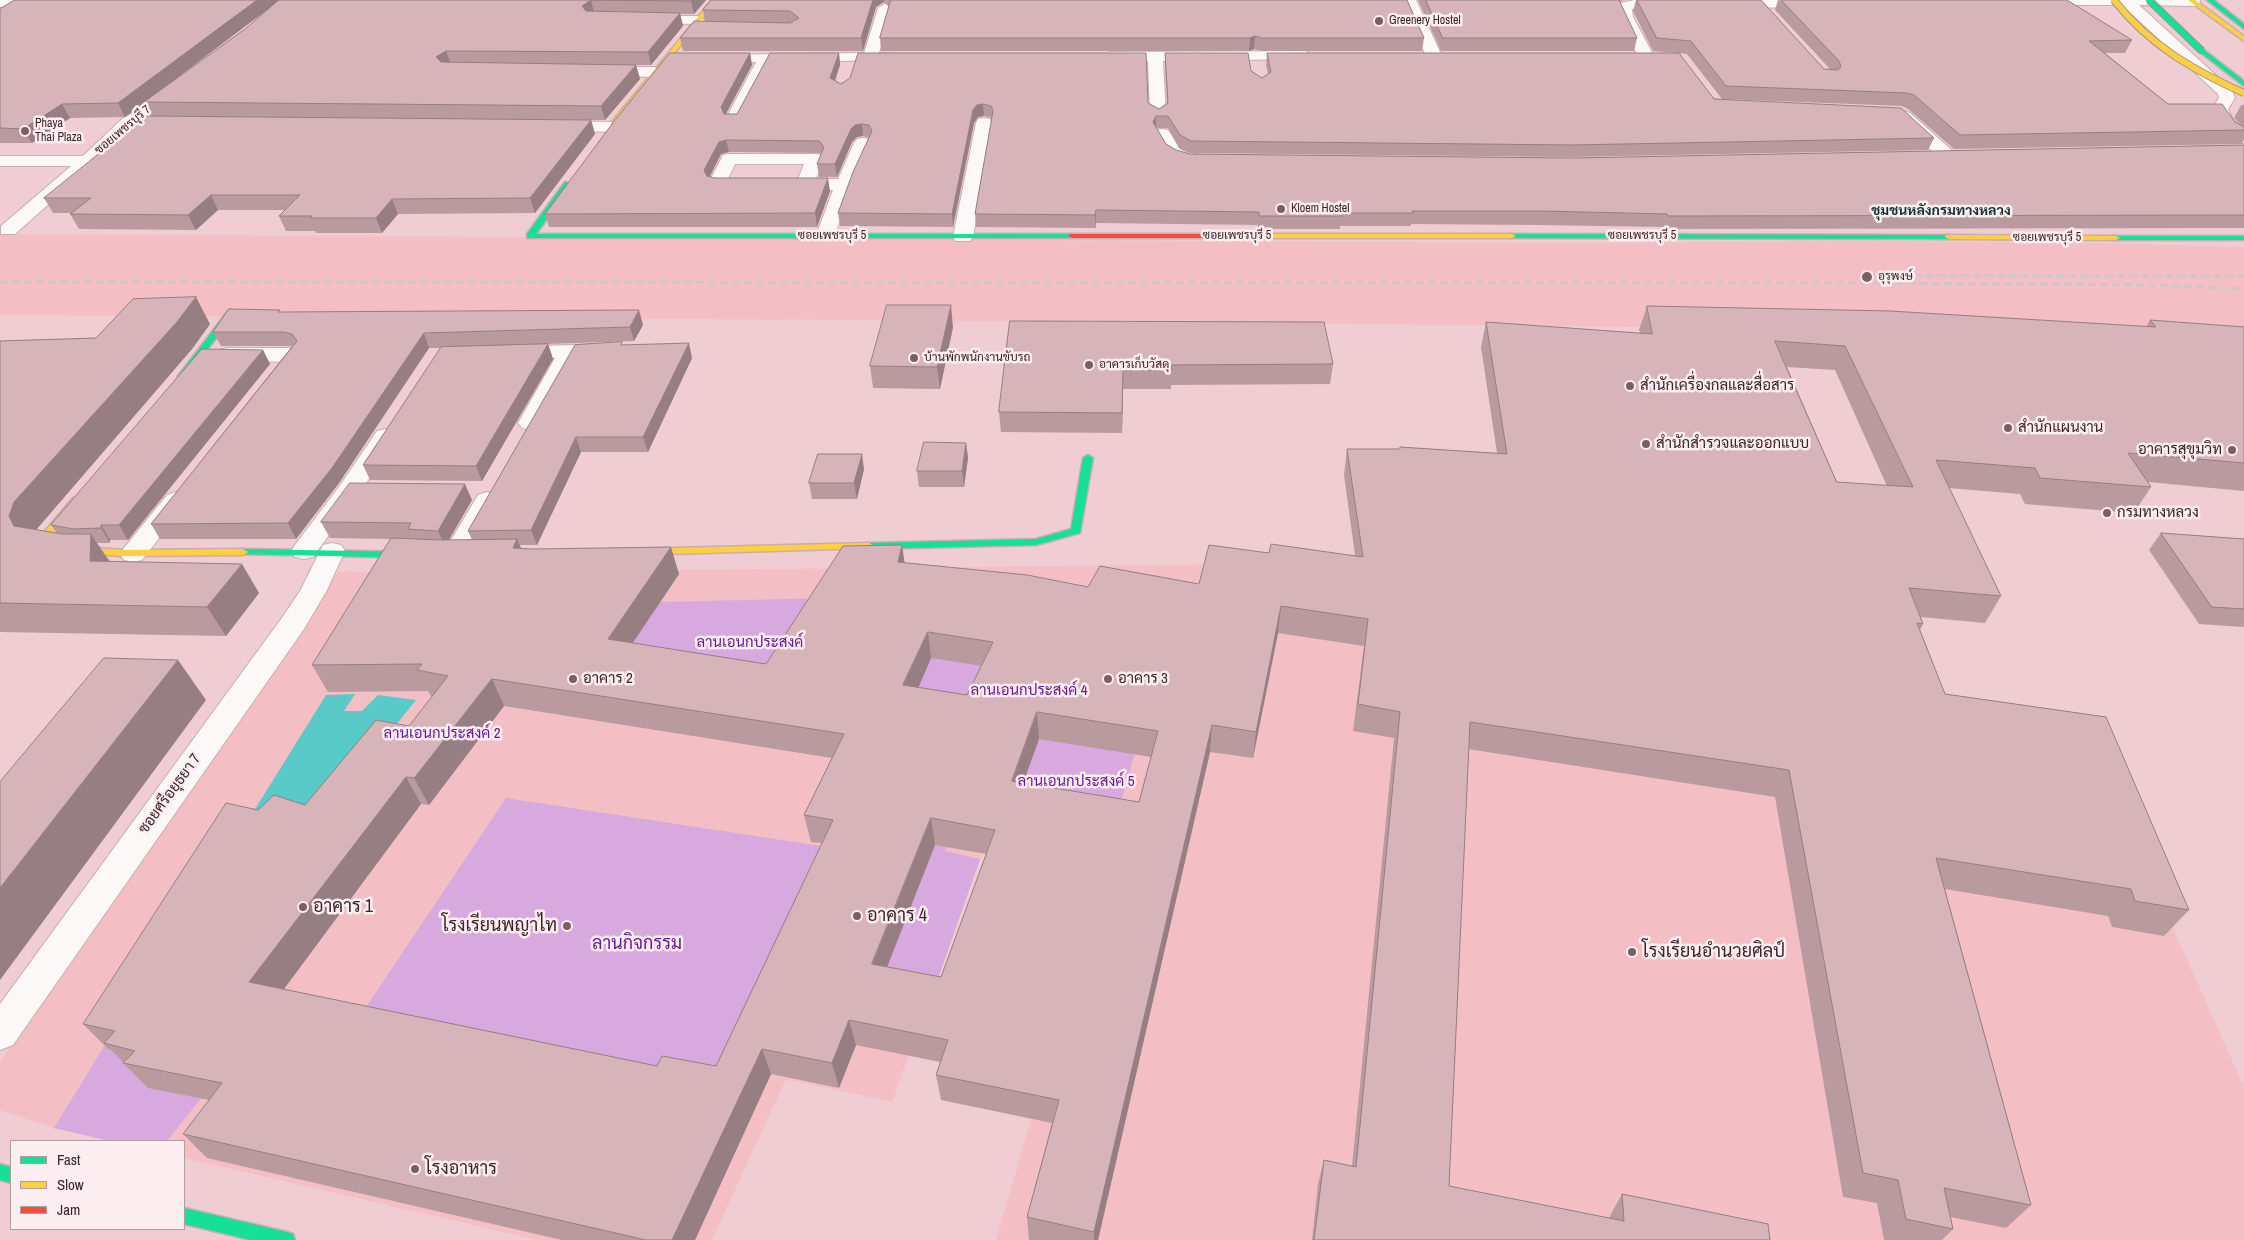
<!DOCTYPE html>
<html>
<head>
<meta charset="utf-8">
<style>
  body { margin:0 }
  #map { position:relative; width:2244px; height:1240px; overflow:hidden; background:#f0cdd2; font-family:"Archivo Narrow",sans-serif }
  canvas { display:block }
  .legend { position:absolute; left:10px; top:1140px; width:175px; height:90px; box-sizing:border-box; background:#fdeff1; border:1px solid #b09ea1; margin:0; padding:6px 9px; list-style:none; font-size:15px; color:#3c2428 }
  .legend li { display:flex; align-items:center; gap:10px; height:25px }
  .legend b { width:25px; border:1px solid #b09ea1 }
</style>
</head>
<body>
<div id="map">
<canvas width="2244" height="1240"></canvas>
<ul class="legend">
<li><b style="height:6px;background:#16e098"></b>Fast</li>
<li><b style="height:6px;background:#ffcf43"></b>Slow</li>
<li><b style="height:6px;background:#f24e42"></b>Jam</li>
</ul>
</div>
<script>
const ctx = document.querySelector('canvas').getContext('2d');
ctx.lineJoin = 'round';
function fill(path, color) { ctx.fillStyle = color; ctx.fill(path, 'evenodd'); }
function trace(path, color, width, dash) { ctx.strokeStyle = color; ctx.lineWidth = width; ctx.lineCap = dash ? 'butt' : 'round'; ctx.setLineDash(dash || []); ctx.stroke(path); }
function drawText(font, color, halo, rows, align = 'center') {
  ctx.font = font + ' "Archivo Narrow",Sarabun,sans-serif'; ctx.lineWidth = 5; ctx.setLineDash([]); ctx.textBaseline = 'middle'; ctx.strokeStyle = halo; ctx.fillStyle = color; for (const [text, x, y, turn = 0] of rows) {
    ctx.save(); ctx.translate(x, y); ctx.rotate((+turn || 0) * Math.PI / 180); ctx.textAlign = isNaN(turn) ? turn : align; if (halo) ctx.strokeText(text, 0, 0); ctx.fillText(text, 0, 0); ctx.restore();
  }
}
fill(new Path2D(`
  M0,234L1572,243L1824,241L2066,242L2244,247V350L1838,329L1167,322L0,315Z
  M1253,564L2089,740L2244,1087V1240H996L1119,817L1002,800L892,1102L786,1079L712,1240H538L184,1158V1141H110L54,1128L0,1110V1062L339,571L395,573Z`), '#f4bec5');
fill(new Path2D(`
  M831,598L773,690L617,666L660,602Z
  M930,632L1137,745L1112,835L892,714Z
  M875,782L964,797L945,851L980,859L933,993L881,983Z
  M506,798L821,846L716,1084L358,1019Z
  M108,1040L229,1063L167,1141H110L54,1128Z`), '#d8a9df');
fill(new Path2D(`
  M355,694L344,711H362L378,695L416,700L317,823L252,814L326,695Z`), '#59cac7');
const street = new Path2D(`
  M0,0H51L53,3L46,7H0Z
  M1402,0H1416L1442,56L1439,59L1434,61L1426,56Z
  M1634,0H1673L1679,4L1672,8L1632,9L1633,17L1655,58L1652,61H1642C1636,53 1614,13 1619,5C1622,2 1630,1 1634,0Z
  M1726,0H1819L1821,3L1814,7L1727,8L1720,4Z
  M2024,0H2200L2199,5L2194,6L2139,5L2232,90L2235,98L2228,109L2233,120L2244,129V143C2228,139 2218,123 2212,109L2219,98L2218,94L2122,5H2030L2025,4Z
  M885,4L892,8L879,53L900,54L903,57L900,60L771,62L739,124H727L725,120L756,62L713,63L705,58L708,55L864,53L878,8Z
  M644,16H697L704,20L697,24L639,23L637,20Z
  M1305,51L1313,56L1310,59L1163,61L1166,115L1158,120L1150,115L1148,61L1110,62L1102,57L1110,52Z
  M600,67H654L662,72L654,77L595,75L592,72Z
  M142,108L150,113L146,118L180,120L182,124L180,128L174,129L135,128L15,234H1V226L71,166H0V156H83L122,119Z
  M1904,111L1910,113L1956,154L1959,158L1956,162H1944L1898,119L1896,116L1898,113Z
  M984,118L990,119L992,123L973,237L970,241H956L953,237L976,123L978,119Z
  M556,121L611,122L617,123L619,127L617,131L611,132L550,130L548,126L550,122Z
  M1162,129L1168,130C1186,156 1174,149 1204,156L1207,160L1204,164C1176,171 1165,157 1154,134L1156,130Z
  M863,138L869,139L872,143L853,184L833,240H819L816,236L833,190H791L785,189L782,185L785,181L798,179L804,164H735L728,179L754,180L757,184L754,188H711L708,184L723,155L729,154H815L821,155L824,159L816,179H838L854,143L857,139Z
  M608,344L616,345L619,350L616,355L577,357L538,428L530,430L522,428L518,423L555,358L506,357L503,352L506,347Z
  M227,348H291L299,350L302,355L299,360L291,362L219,360L216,355L219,350Z
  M385,429L393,431L397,436L359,494L313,557L304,559L295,557L291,551L295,545L341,484L377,431Z
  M176,492L185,495L188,500L185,505L142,560L133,562L124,560L120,554L124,548L167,495Z
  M487,492L496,495L499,500L467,557L463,563L454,565L445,563L441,557L475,500L478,495Z
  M332,543L341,545L345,551L326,592L304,629L13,1045L0,1050V1004L284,615L300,591L323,545Z`);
const fast = new Path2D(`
  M2207,0H2214L2244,24V29Z
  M2200,50H2204L2244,81V86L2200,52Z
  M565,182L572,184L536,234H1073L1077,236L1073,238H527V234Z
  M1509,234L1949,235L1953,237L1949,239L1512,238H1509Z
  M2113,236H2244V240H2113Z
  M231,310L235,313L184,380H178V376L228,311Z
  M1088,455L1093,458L1080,533L1036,545L869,549L864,546L869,543L1036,539L1071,529L1083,458Z
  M243,549L420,552L425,555L420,558L239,554L238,552Z
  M0,1164L11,1167V1183L0,1180Z
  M184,1208L287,1232L293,1234L295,1240H251L184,1224Z`);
const slow = new Path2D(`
  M712,0H718L615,125H611V123Z
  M2188,0H2195L2244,36V41Z
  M1244,234H1512L1516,236L1512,238H1247L1243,236Z
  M1946,235L2116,236L2120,238L2116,240L1949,239L1945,237Z
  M77,497L82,500L50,539V544L121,550L243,549L248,552L243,555L121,556L40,549L39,547L41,536L73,498Z
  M869,543L874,546L873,548L635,555L630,552L635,549Z`);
const jam = new Path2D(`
  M1070,234H1247L1251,236L1247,238H1073L1069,236Z`);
trace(street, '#c8adb1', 2);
trace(fast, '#c8adb1', 3);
trace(slow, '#c8adb1', 3);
trace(jam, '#c8adb1', 3);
fill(street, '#fdf8f8');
fill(fast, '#16e098');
fill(slow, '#ffcf43');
fill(jam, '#f24e42');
trace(new Path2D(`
  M1865,275L2244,276
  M0,282L1871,283L2161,285L2244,289`), '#d0c5c7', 3, [8, 4]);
const fastBridge = new Path2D(`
  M2149,0L2202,51`);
const slowBridge = new Path2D(`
  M2114,0C2149,45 2193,70 2244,93`);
trace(fastBridge, '#a1968a', 8, []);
trace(slowBridge, '#a1968a', 8, []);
trace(fastBridge, '#16e098', 6);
trace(slowBridge, '#ffcf43', 6);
fill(new Path2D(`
  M15,0H706L694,14H680L683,26L651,65H636L640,79L605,120H591L595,134L535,213L398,214L382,233H316L315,231H286L279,216L285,210H218L196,230L79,229L70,214L72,213H53L44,198L151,116L144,103L125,117L70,118L32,143H0V9ZM277,2L245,29L170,83Z
  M711,0H1407L1424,38L1422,51H1261L1254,49L1249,51H881L880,38L889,6L884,2L876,7L863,51H683L680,38L705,21L703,10Z
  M1418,0H1625L1621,1L1620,3L1637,38L1634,51H1441Z
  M1636,0H1761L1824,69H1830L1775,10L1778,0L2132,40L2125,53H2105L2168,104L2235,122L2243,127L2234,118L2241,105H2244V140L2242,144L1954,149L1908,109L1902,106L1723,99L1934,138L1928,150L1569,157L1190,153L1179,148L1168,128H1156L1166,144L1176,150L1190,154L1572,158L2244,145V228L1664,229L1663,227L1538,225L1411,224V226H1340V229H1258V225L1096,223V228L976,227L975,214L992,118L984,116L978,117L974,123L953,227L840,226L838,213L869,138L863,136L857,137L852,142L837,177H819L817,164L821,153L729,152L721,154L710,177L830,191L817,227H549L545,214L750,53L752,65L726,114H737L839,53L840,65L835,80L841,84L1148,103L1159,109L1167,103L1165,65V53L1251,71L1262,78L1268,74L1266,65L1267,53L1722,99L1687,54L1653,51L1633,11Z
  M1647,306L2146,327L2150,320L2244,327V491L2148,482L2151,487L2134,513L2025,504L2020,494L1949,488L2001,596L1985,623L1921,617L1923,624L1920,630L1945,694L2189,910L2164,936L2112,927L2108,916L1945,889L2031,1205L2006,1228L1950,1217L1953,1229L1942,1240H1884L1877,1203L1843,1197L1775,797L1468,749L1449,1186L1609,1218L1622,1194L1770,1240H1312L1318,1184L1324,1160L1352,1166L1394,738L1353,731L1364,646L1278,633L1253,758L1210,752L1098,1240H1029L1027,1217L1052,1123L941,1100L936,1075L940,1062L856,1045L839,1088L771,1074L695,1240H562L207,1158L183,1134L209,1100L148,1088L123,1063V1062L110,1049H108L83,1024L258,810L305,805L409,726L432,697L428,691L328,692L312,665L391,539L330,538L321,522L472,500L448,540H472L468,531L623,345L692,358L648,452H581L537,545H520L521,548L679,574L633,643L766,664L905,563L1088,587L1199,584L1269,553L1355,555L1344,475L1347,449H1399L1400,447L1497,453L1481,347L1486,322L1640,333L1639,330ZM1787,367L1835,370L1887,486L1837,482ZM931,658L982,666L967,695L918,687ZM504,706L832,758L804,815L811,842L822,843L716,1066H657L283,989L421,804L429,805ZM1039,739L1151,757L1139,802L1023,783ZM935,845L986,854L941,977L887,967Z
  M282,312L643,325L634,341L548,344L553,359L482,481L370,480L363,465L441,348H429L339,483L296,539H160L151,524L292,346H221L213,332Z
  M1010,321L1333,364L1330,384L1171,385V389H1123L1122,433L1001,432L999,412Z
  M210,324L192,349L36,530L57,533L51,525L263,350L270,364L128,540H110V543H97L110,561L259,593L226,636L0,632V341L96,338Z
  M953,327L940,389L873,388L870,366Z
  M966,443L968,458L964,487H919L917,471Z
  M864,469L857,499H812L809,483Z
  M2161,533L2244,539V627L2199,624L2149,550Z`), '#b99b9f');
fill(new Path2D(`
  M257,0H280L145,102H144V103L125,117L118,103Z
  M591,0L594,13L585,19L582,6Z
  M692,0H706L694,14L691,1Z
  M873,0H884V2L876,7L863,51L861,38Z
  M680,13L683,26L651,65L648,52Z
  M1255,36L1254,49L1249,51L1250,38Z
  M446,51L451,64L441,71L436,57Z
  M750,53L752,65L723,119L721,107Z
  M839,53L840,65L832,90L830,78Z
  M636,65L640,79L605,120L601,106Z
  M62,104L70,118L32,143L23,129Z
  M983,104L984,116L978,117L974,123L953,227L952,214L973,110L977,105Z
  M1156,116V128L1153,122Z
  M591,120L595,134L535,213L530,198Z
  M862,124L863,136L857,137L852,142L837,177L835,164L851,129L855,125Z
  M726,140L729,152L721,154L706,183L704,170L719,142Z
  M828,178L830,191L817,227L815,213Z
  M211,195L218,210L196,230L188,215Z
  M392,199L398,214L382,233L376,218Z
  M1096,210V228L1095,215Z
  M196,297L210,324L192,349L35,531L14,526L9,516L14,502Z
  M951,305L953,327L940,389L937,367Z
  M639,310L643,325L634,341L630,327Z
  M424,333L429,348L339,483L296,539L288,523Z
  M689,343L692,358L648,452L643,437Z
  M548,344L553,359L482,481L476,466Z
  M263,350L270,364L128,540L119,525Z
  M1123,370V389L1122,433V413Z
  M576,437L581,452L537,545L531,530Z
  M966,443L968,458L964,487L962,471Z
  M862,454L864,469L857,499L854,483Z
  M465,484L472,500L445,547L438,531Z
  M101,525L110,540V543L101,528Z
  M91,534L110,563L90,561Z
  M517,539L528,565L513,548Z
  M902,545L906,572L898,562Z
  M671,547L679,574L617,666L608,639Z
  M242,564L259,593L226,636L207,607Z
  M1281,606L1278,633L1253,758L1256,732Z
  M928,632L931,658L908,712L903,685Z
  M178,660L206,700L0,980V888Z
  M492,679L504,706L429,805L414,778Z
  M1037,712L1039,739L1014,808L1012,781Z
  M1212,725L1210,752L1098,1240H1094V1232Z
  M406,777L421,804L270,1008L249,982Z
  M931,818L935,845L878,990L872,964Z
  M849,1020L856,1045L839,1088L832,1063Z
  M762,1049L771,1074L695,1240H672Z`), '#967e82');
const building = new Path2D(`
  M15,0H257L118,103L62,104L23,129L0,128V9Z
  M279,0H692L691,1L591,0L582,6L586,11L680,13L648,52L446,51L436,57L441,62L636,65L601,106L144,102L245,29Z
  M711,0H873L861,38H680L694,21L790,23L799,18L790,11L703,10Z
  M891,0H1407L1424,38H1262L1255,36L1250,38H880Z
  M1426,0H1619L1637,38H1443Z
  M1637,0H1761L1824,69L1838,70L1841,66L1839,61L1781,0H2067L2132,40L2089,41L2168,104H2222L2235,122L2244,127V130L1960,135L1914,95L1907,93L1726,86L1691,41L1657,38Z
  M670,53H750L721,107L724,114H737L770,53H839L830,78L841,84L850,78L858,53H1146L1148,103L1159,109L1168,103L1165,53H1248L1251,71L1262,78L1271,72L1267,53H1679L1714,99L1901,108L1934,138L1572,145L1191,141L1180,135L1168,116H1156L1153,122L1166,144L1176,150L1190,154L1572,158L2244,145V215L1668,216L1667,214L1541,211H1412L1413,213H1341L1342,216H1259V212L1096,210L1095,215L975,214L993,111L991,106L983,104L977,105L973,110L952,214L838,213L853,172L872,131L869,125L862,124L855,125L851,129L835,164H817L824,147L819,141L726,140L719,142L704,170L707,176L714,178H828L815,213L545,214L615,120Z
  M146,116L591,120L530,198L392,199L376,218H310L312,216H279L300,195H211L188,215L70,214L91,198H44Z
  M196,297L177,322L14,502L9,516L14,526L63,534H91L90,561L242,564L207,607L0,603V341L96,338L133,299Z
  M887,305H951L937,367L870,366Z
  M1647,306L1890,311L2156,327L2150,320L2244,327V463L2128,453L2151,487L2040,478L2035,468L1936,460L2001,596L1909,588L1923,624L1917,623L1945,694L2106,717L2189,910L2135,901L2131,889L1936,858L2031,1205L1944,1188L1953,1229L1906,1219L1898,1180L1863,1173L1789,770L1470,722L1449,1186L1624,1221L1622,1194L1768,1224L1770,1240H1314L1324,1160L1356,1167L1400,712L1358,704L1368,619L1281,606L1256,732L1212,725L1094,1232L1027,1217L1059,1100L936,1075L948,1040L849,1020L832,1063L762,1049L672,1240H646L183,1134L222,1083L123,1063L135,1051L104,1043L115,1031L83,1024L226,803L258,810L274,795L305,805L376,720L409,726L448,676L417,670L422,664L312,665L391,538L442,540L517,539L513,548L533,549L671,547L608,639L766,664L843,546L902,545L898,562L1027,575L1088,587L1100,566L1199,584L1209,545L1269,553L1271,544L1363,557L1347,449H1400V447L1507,454L1486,322L1652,334ZM1775,341L1845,346L1913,487L1837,482ZM928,632L993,642L967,695L903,685ZM492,679L844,734L804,815L833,820L716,1066L662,1056L657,1066L249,982L406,777L414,778ZM1037,712L1158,731L1139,802L1012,781ZM931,818L995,830L941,977L872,964Z
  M229,309L280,310L278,312L639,310L630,327L424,333L332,468L288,523L151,524L297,341L292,334L284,332H213Z
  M1010,321L1324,322L1333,364L1171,365L1172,370H1123L1122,413L999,412Z
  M622,342L621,345L689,343L643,437H576L531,530L468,531L575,345Z
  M548,344L476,466L363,465L441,347Z
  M202,349L263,350L119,525H101V528L73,529L51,525Z
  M924,442L966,443L962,471H917Z
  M818,454H862L854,483H809Z
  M350,483L465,484L438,531L408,529L411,523L321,522Z
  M2161,533L2244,539V609L2212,607Z
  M104,658L178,660L0,888V782Z`);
fill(building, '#d7b4b9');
trace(building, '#967e82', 1);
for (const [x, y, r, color] of [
  [1379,21,5,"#7b5f64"],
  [25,131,5,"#7b5f64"],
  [1281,209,5,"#7b5f64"],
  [1867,277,6,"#7b5f64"],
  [914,358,5,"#7b5f64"],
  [1089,365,5,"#7b5f64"],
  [1630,386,5,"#7b5f64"],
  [2008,428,5,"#7b5f64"],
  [1646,444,5,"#7b5f64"],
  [2232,450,5,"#7b5f64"],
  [2107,513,5,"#7b5f64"],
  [573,679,5,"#7b5f64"],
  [1108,679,5,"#7b5f64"],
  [303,907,5,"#7b5f64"],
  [857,916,5,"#7b5f64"],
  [567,926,5,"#7b5f64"],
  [1632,952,5,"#7b5f64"],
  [415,1169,5,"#7b5f64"]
]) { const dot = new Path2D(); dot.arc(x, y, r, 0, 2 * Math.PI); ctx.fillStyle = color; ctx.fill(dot); trace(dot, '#fdeff1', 2); }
drawText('12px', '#3c2428', '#fdeff1', [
  ["Greenery Hostel",1389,21],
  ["Phaya",35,124],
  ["Thai Plaza",35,138],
  ["Kloem Hostel",1291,209],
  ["อุรุพงษ์",1878,277],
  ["บ้านพักพนักงานขับรถ",924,358],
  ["อาคารเก็บวัสดุ",1099,365]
], 'left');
drawText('12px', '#3c2428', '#fdeff1', [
  ["ซอยเพชรบุรี 7",123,130,-40],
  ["ซอยเพชรบุรี 5",832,236],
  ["ซอยเพชรบุรี 5",1237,236],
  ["ซอยเพชรบุรี 5",1642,236],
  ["ซอยเพชรบุรี 5",2047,238]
]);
drawText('bold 14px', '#103331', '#fdeff1', [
  ["ชุมชนหลังกรมทางหลวง",1941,211]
]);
drawText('15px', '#3c2428', '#fdeff1', [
  ["สำนักเครื่องกลและสื่อสาร",1640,386],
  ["สำนักแผนงาน",2018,428],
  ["สำนักสำรวจและออกแบบ",1656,444],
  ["อาคารสุขุมวิท",2222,450,"right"],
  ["กรมทางหลวง",2117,513],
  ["อาคาร 2",583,679],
  ["อาคาร 3",1118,679]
], 'left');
drawText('15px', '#6d1996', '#fdeff1', [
  ["ลานเอนกประสงค์",750,643],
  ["ลานเอนกประสงค์ 4",1029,691],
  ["ลานเอนกประสงค์ 2",442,734],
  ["ลานเอนกประสงค์ 5",1076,782]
]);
drawText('15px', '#3c2428', '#fdeff1', [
  ["ซอยศรีอยุธยา 7",170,794,-54]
]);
drawText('18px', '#3c2428', '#fdeff1', [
  ["อาคาร 1",313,907],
  ["อาคาร 4",867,916],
  ["โรงเรียนพญาไท",557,926,"right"],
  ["โรงเรียนอำนวยศิลป์",1642,952],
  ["โรงอาหาร",425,1169]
], 'left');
drawText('18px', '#6d1996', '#fdeff1', [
  ["ลานกิจกรรม",637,944]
]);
</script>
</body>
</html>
